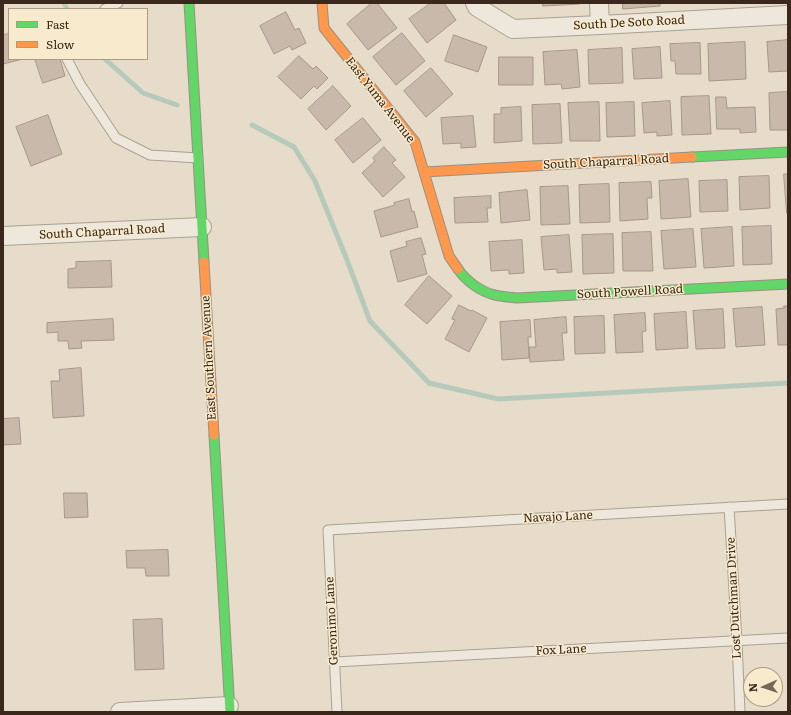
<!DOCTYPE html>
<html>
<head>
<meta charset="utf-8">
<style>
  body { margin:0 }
  #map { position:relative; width:791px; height:715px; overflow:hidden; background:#e6dcc9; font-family:Literata,serif }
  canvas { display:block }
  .frame { position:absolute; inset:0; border:4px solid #39281b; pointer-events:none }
  .legend { position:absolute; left:8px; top:8px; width:140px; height:52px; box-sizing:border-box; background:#f8eacd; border:1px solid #ac9c86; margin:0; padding:5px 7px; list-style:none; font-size:12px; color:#39281b }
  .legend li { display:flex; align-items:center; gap:8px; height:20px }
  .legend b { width:20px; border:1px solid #ac9c86 }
  .north { position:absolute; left:743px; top:667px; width:40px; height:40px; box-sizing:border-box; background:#f8eacd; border:1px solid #ac9c86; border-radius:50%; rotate:267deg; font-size:11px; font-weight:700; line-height:16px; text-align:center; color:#39281b }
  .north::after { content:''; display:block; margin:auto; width:14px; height:18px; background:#766758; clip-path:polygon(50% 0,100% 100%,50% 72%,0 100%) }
</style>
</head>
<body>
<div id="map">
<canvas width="791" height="715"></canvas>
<div class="frame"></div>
<ul class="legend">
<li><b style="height:5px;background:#63d668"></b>Fast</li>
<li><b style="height:5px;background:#ff974d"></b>Slow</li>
</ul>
<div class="north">N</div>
</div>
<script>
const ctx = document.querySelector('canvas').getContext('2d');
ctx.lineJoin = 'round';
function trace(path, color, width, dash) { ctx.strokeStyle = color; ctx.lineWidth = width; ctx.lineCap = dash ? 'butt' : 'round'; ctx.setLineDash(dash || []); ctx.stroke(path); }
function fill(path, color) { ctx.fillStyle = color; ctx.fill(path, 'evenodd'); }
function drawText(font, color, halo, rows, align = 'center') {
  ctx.font = font + ' Literata,serif'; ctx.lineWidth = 3; ctx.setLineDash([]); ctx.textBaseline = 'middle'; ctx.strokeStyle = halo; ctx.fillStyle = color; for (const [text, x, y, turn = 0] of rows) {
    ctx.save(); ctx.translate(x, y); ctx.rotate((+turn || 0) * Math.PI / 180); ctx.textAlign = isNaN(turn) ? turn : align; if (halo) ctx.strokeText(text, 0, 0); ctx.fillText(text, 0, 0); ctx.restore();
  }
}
trace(new Path2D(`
  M64,3L67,9
  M105,59L143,93L177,105
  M252,125L294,147L315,181L347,260L370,321L429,383L498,399L788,383`), '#b6cabc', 5);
const building = new Path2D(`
  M372,3H377L397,28L368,50L347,24Z
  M431,3H444L456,20L427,43L409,19Z
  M543,3H580V4L543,6Z
  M623,3H660V6L623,9Z
  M286,12L295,30L299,28L306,43L292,50L290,46L274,54L260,26Z
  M402,33L425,61L396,85L373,57Z
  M9,34V59H23L3,64V35Z
  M454,35L487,47L478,72L445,61Z
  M788,40V71L769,72L767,42Z
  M745,42L746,79L709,81L708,44Z
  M700,43L701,74H676L675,61H671L670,44Z
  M660,47L662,78L634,79L632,49Z
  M622,48L623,83L589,84L588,50Z
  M577,50L580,87L562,89L561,84L545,85L543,52Z
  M299,56L313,69L316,66L328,78L317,89L314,86L301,99L278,77Z
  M499,57H533V85H499Z
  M35,59H60L65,76L43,83Z
  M431,68L453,94L426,117L404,91Z
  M333,86L351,106L326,130L308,109Z
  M788,92V130H770L769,93Z
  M709,96L711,134L682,135L681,97Z
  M716,97H726L727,108L755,107L756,132L740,133V129H717Z
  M670,101L672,135L657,136V132L644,133L642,103Z
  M599,102L600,141H570L568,103Z
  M634,102L635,136L607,137L606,103Z
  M560,104L562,143L533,144L532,105Z
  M521,107L522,141L494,143V114H501V108Z
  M48,115L62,154L31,166L16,127Z
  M473,116L476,147L461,148V143L443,144L441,118Z
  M363,118L381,140L353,163L335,140Z
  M384,147L396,160L392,163L405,177L383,197L362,173L375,161L373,158Z
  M784,174H788V213H787Z
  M769,176L770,208L740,210L739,177Z
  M688,179L691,217L661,219L659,181Z
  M727,180L728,211L700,212L699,181Z
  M651,182L652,198H647L648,219L620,221L619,183Z
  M609,184L610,222L580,223L579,185Z
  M568,186L570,224L541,225L540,187Z
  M527,190L530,220L501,223L499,193Z
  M491,196V208H487L488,222L455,223L454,198Z
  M409,199L412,212L414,211L418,227L381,237L374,211L395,205L394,203Z
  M771,226L772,264L743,265L742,227Z
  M732,227L734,266L704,268L701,229Z
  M693,229L696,267L664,269L661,231Z
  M651,232L653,271H623L622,233Z
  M613,234L614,273L583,274L582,235Z
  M569,235L572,272L557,273V269L544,270L541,237Z
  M421,238L426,254L422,255L427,274L398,282L390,251L407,246L406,242Z
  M522,240L524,273L509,274V270L491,271L489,242Z
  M111,261L112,287L68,288V269L76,268V262Z
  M429,276L452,296L427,324L405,305Z
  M459,305L471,311L472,310L487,318L469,352L445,339L455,320L452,319Z
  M784,306H788V345H778L776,309L784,308Z
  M762,307L765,345L736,347L733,309Z
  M723,309L725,348L696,349L693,311Z
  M686,312L688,348L656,350L654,314Z
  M645,313L646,331L642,332L643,352L616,353L614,315Z
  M604,316L605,353L575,354L574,317Z
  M566,317L567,333H562L564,360L530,362L529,347H536L534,320Z
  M113,319L114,340L81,341L82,348L69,349L68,341H58V332L47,333V323Z
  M530,320L531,337H528L529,358L502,360L500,322Z
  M81,368L84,416L53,418L51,381H60L59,370Z
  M19,418L21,444L3,445V419Z
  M64,493H87L88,517L65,518Z
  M168,550L169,576H146L145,568H127L126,551Z
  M162,619L164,669L135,670L133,620Z`);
fill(building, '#c9b9aa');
trace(building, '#a69788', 1);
const lane = new Path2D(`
  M105,9L118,3
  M67,59L80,84L116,138L150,155L198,158
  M729,507L737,641L740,712
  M334,662L788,638
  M337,712L328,530L788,504`);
const street = new Path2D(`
  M475,3L477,7L513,29L600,25L788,15
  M599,3L600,25
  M3,236L202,227
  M120,712L229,706`);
const fast = new Path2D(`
  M189,3L204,262
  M692,157L788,152
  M458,269C466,281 481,292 495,295C502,297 510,297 517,298L788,284
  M214,435L230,712`);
const slow = new Path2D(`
  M322,3L324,28L415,142L449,256L458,269
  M424,172L692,157
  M204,262L214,435`);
trace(lane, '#aaa193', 11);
trace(street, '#aaa193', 20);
trace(fast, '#9a9083', 11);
trace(slow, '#9a9083', 11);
trace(lane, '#ede7dc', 9);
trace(street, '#ede7dc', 18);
trace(fast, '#63d668', 9);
trace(slow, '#ff974d', 9);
drawText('12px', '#39281b', '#f8eacd', [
  ["South De Soto Road",629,23,-3],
  ["East Yuma Avenue",380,100,52],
  ["South Chaparral Road",606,162,-3],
  ["South Chaparral Road",102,232,-3],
  ["South Powell Road",630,292,-3],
  ["East Southern Avenue",209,358,-93],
  ["Navajo Lane",558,517,-3],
  ["Lost Dutchman Drive",734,598,-93],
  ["Geronimo Lane",332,621,-93],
  ["Fox Lane",561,650,-3]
]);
</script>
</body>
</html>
